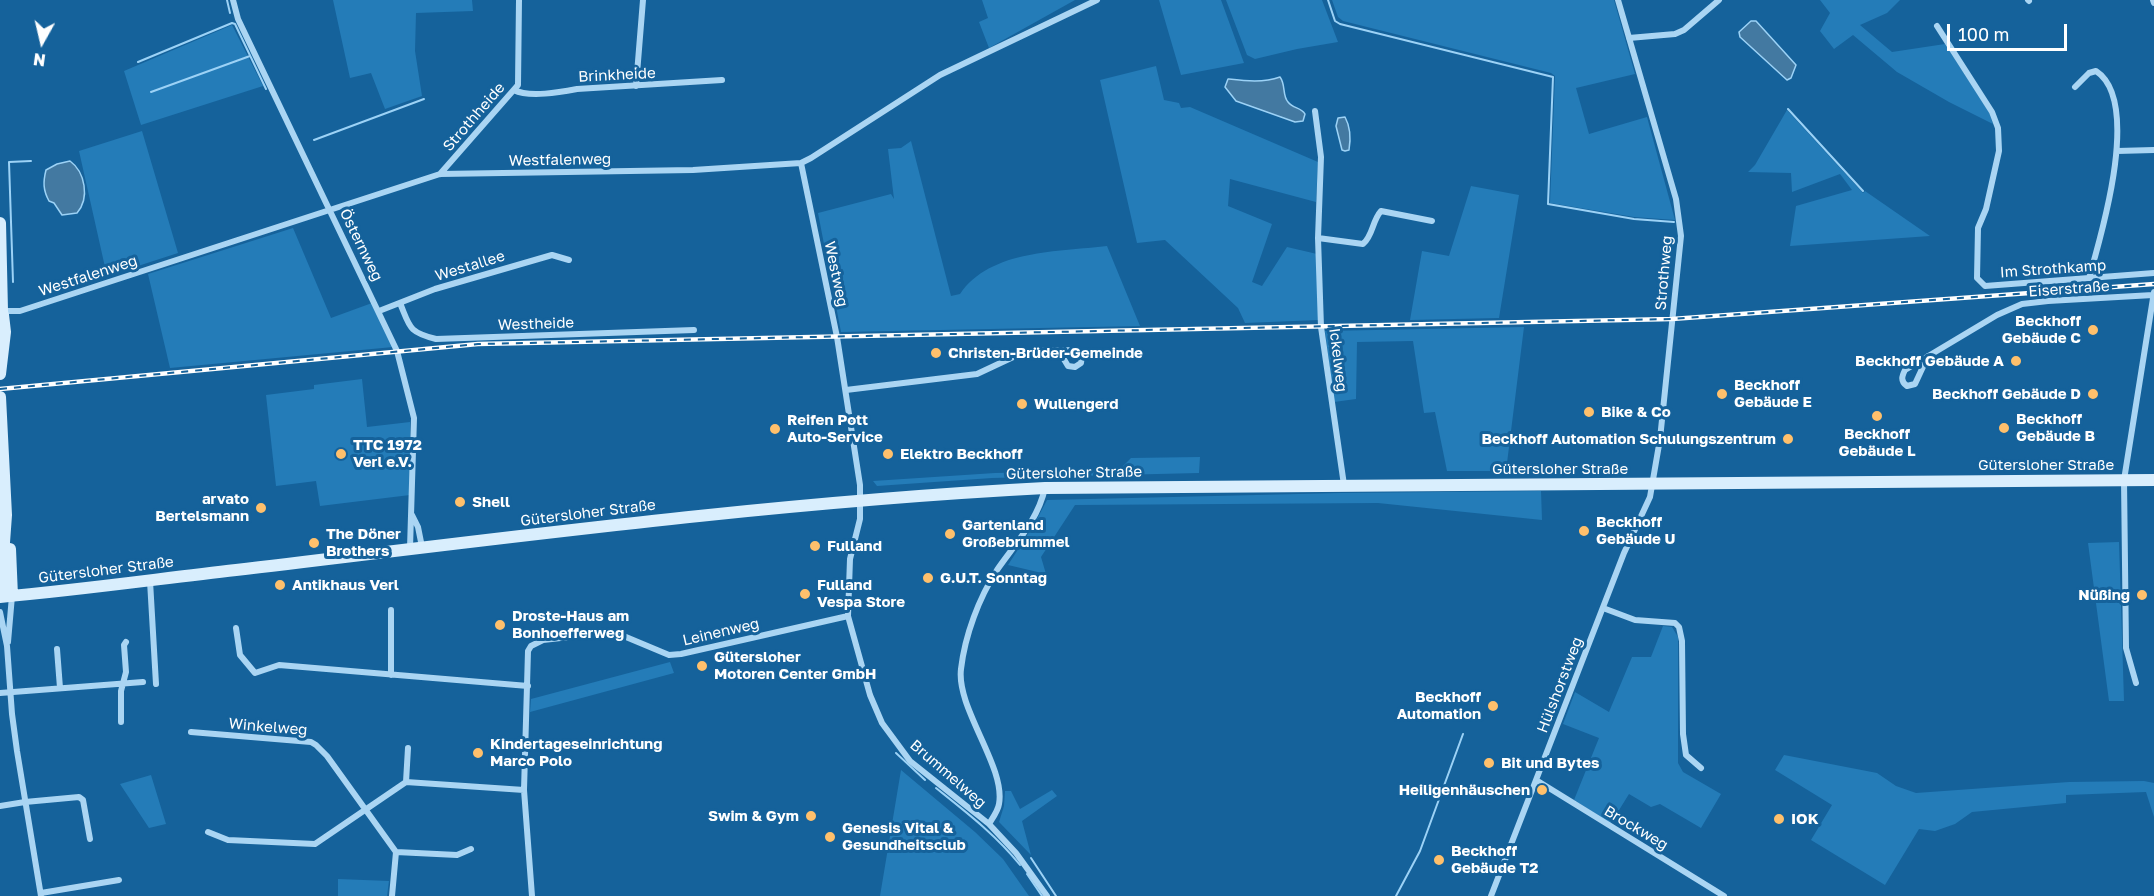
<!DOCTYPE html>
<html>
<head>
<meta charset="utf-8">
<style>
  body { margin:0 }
  #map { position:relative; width:2154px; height:896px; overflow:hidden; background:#15629b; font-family:"Golos Text",sans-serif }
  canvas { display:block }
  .north { position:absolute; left:12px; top:12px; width:60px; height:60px; -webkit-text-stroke:4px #15629b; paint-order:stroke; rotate:188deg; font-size:16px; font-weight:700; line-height:24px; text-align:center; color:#fff }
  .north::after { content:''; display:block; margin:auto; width:21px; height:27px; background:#fff; clip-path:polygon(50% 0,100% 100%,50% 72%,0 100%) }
  .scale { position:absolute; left:1947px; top:24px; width:120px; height:27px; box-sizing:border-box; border:3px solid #fff; border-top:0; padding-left:8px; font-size:18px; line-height:21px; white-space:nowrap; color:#fff; -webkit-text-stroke:4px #15629b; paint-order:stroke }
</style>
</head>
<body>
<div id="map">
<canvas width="2154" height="896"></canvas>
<div class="north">N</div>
<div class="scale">100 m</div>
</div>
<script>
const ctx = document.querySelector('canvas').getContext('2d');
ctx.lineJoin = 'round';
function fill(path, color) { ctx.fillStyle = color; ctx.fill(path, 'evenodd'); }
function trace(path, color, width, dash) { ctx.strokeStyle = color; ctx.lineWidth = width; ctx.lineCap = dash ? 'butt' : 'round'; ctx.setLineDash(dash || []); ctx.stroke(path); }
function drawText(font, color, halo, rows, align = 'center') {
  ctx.font = font + ' "Golos Text",sans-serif'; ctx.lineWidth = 6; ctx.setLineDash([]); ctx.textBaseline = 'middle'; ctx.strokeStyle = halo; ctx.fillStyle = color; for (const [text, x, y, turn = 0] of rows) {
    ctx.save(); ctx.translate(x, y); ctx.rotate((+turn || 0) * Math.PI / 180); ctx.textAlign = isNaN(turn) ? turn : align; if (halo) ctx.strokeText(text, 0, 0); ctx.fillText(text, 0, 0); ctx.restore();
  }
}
fill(new Path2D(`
  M333,0H472L473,11L416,13L415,51L422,96L385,109L371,73L350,78Z
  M982,0H1075L989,48L979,22L988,18Z
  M1159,0H1221L1244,63L1181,75Z
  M1226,0H1322L1338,42L1297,49L1255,59L1247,55Z
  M1332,0H1614L1635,74L1576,88L1589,134L1647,117L1675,220L1634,217L1550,203L1555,76L1551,73L1343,21L1338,17Z
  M1820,0H1900L1887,13L1860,25L1892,52L1945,44L1989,112L1993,124L1949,102L1897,72L1853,35L1834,49L1820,31L1830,13Z
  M232,25L263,86L141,125L124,71Z
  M1156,66L1164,100L1179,103L1181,108L1190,107L1318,162L1316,202L1230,179L1228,206L1272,224L1252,282L1262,286L1287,247L1317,254L1319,320L1245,323L1238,308L1165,240L1137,243L1100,80Z
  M1787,110L1863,193L1865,191L1930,236L1790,246L1796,206L1852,190L1840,174L1792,192L1791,173L1748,172L1755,165Z
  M142,131L178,253L107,276L79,151Z
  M911,141L951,296L960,294C991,249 1059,252 1107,246L1140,326L841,332L818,213L891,194L894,199L888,149L901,148Z
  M1471,186L1519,195L1499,318L1410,320L1422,251L1449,256Z
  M293,228L331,318L372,303L393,347L170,368L148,274Z
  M1524,327L1506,471H1447L1435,412L1424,413L1413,341L1357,342L1356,399L1334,402L1325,331Z
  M362,379L367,427L410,422V495L320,506L316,481L276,486L266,395L314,389V385Z
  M1200,457L1199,473L992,478L877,486L873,481L995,473L1119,470L1131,458Z
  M1541,491L1542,520L1378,503L1075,505L1041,557L1046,574L1008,565L1035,523L1047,500L1340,493Z
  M2119,542L2124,701H2109L2088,543Z
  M1663,626L1672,627L1678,637V763L1683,772L1721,794L1701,828L1660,804L1651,807L1629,794L1611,823L1574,800L1599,738L1563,724L1575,692L1609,712L1632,657H1651Z
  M670,662L674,673L530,712L531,699Z
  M1784,755L1877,773L1896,786L1916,793L2069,782L2144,781L2154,783V817L2146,792L2066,795V803L1972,812L1955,824L1935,831L1919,829L1885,885L1811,840L1832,805L1775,770Z
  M901,770L975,832L1003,859L1029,896H880Z
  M151,775L166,824L149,828L120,784Z
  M1052,790L1057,796L1022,821L1031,855L999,822L1004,806L1005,791H1011L1020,809Z
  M338,879L389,881L387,896H338Z`), '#247cb8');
const water = new Path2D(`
  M1751,21H1756L1796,65L1791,78L1787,80L1740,37L1739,32Z
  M1280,77C1286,85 1282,95 1288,102C1293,109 1301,107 1305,114L1303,121L1295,122L1236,101L1225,87L1228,79C1246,81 1263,83 1280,77Z
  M1345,117C1351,128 1351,138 1349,150L1345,151L1342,150L1336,126L1338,118Z
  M70,161C85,172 90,198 77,213L62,215L54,203L49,201C43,190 43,182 46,170L57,164Z`);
fill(water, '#4379a1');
trace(water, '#9cd2f6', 1.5);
trace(new Path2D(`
  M227,0L230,13
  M1328,0L1335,21L1340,24L1553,77L1548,204L1634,219L1674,222
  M138,62L232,23L235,24L266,89
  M151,92L250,56
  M1788,109L1863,191
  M314,140L424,99
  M13,282L9,162L31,161
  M896,753L925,780
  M936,788C966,812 996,835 1020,865
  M1031,858L1056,896
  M1027,874L1042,896
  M1396,896L1420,851L1463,734`), '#9cd2f6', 2);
trace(new Path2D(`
  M233,0L238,19L397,351L414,418L410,548
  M2028,0L2029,1
  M2153,0L2154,3
  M1937,26L1992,112L1998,128L1999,151L1986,209L1978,228L1977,278L1985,286L2154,273
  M1629,38L1675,34L1684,30L1719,0
  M636,86L643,0
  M2075,87L2089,73L2096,71C2142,101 2101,236 2089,278
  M514,90C529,98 561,92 577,89L722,80
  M1315,111L1321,157L1318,238L1321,327L1344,485
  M2117,151L2154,150
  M801,163L837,337L860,485V519L850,559L848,616L870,695L882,723L910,761L989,824L1016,853L1047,896
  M440,174L518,85L519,0
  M1318,238L1363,244C1373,236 1372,221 1381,211L1432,221
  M400,303C410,327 408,332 436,339L694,330
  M2,311H20L440,174L693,170L801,163L811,158L940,75L1097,0
  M379,311L435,289L552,255L569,260
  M1928,356L1915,384L1907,386C1900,381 1902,376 1905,370L1997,315L2022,304L2048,301L2153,295
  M846,390L977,374L1026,351L1078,350L1082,355L1081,363L1075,367L1068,366L1059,351
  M412,515L418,527L422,547
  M150,581L156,684
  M1603,608L1635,620L1675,623L1679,627L1682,641L1683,734L1686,755L1701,768
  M391,610V675
  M0,612L7,646L12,714L17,751L41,896
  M236,628L240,655L255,673L279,665L528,686
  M8,642L12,596
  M57,649L60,688
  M2136,683L2126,648L2124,480L2154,292
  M0,693L143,682
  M121,722V691L126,672L124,645L126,642
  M191,732L311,742L316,745L327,756L396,852L457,855L471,849
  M1536,780L1724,896
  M406,782L408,748
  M0,806L25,802L79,797L83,800L90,839
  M989,824C992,819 998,811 999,804C1006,767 956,708 961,669C965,635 979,598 997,570C1015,544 1038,520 1045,488
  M208,832L228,840L315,844L406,782L524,790
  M41,893L119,880
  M392,896L396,852
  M532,896L524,790L528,651L531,646L543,640L614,632L669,655L681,654L848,616
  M1491,896L1624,553L1650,497L1660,439L1681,236L1676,199L1618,0`), '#aad5f3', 6);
trace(new Path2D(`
  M0,223L2,311L0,323
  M0,374L5,332L3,315
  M0,397L6,515L0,597
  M10,549L12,596
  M0,597C79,590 157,579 236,570C505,538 774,502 1045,488L2154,480`), '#d9eefd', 12);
const rail = new Path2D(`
  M0,389L478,344L1672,319L2154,284`);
trace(rail, '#fff', 4.5);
trace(rail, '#15629b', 2, [7]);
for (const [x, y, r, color] of [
  [2093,330,6,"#ffc06c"],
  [936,353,6,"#ffc06c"],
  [2016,361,6,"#ffc06c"],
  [1722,394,6,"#ffc06c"],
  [2093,394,6,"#ffc06c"],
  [1022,404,6,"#ffc06c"],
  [1589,412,6,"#ffc06c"],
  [1877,416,6,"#ffc06c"],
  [2004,428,6,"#ffc06c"],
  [775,429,6,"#ffc06c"],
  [1788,439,6,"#ffc06c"],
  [341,454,6,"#ffc06c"],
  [888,454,6,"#ffc06c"],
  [460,502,6,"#ffc06c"],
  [261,508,6,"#ffc06c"],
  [1584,531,6,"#ffc06c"],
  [950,534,6,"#ffc06c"],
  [314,543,6,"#ffc06c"],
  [815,546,6,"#ffc06c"],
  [928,578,6,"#ffc06c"],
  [280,585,6,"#ffc06c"],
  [805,594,6,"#ffc06c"],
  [2142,595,6,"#ffc06c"],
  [500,625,6,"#ffc06c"],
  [702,666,6,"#ffc06c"],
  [1493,706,6,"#ffc06c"],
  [478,753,6,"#ffc06c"],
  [1489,763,6,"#ffc06c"],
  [1542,790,6,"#ffc06c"],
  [811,816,6,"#ffc06c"],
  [1779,819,6,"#ffc06c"],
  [830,837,6,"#ffc06c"],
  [1439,860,6,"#ffc06c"]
]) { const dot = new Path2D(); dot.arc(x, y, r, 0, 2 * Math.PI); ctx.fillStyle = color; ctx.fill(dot); trace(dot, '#15629b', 2); }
drawText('15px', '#fff', '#15629b', [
  ["Brinkheide",617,75,-3],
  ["Strothheide",474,117,-49],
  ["Westfalenweg",560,160,-1],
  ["Östernweg",361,245,64],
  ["Westallee",470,266,-17],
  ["Im Strothkamp",2053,269,-4],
  ["Strothweg",1664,273,-85],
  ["Westweg",836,274,78],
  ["Westfalenweg",88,276,-18],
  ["Eiserstraße",2069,289,-4],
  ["Westheide",536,324,-2],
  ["Ickelweg",1338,360,83],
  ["Gütersloher Straße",2046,465],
  ["Gütersloher Straße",1560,469],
  ["Gütersloher Straße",1074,473,-1],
  ["Gütersloher Straße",588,513,-7],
  ["Gütersloher Straße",106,570,-7],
  ["Leinenweg",721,632,-13],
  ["Hülshorstweg",1560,685,-69],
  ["Winkelweg",268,727,5],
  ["Brummelweg",948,774,41],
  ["Brockweg",1636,828,31]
]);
drawText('bold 15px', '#fff', '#15629b', [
  ["Beckhoff",2081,321,"right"],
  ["Gebäude C",2081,338,"right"],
  ["Christen-Brüder-Gemeinde",948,353],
  ["Beckhoff Gebäude A",2004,361,"right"],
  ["Beckhoff",1734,385],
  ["Gebäude E",1734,402],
  ["Beckhoff Gebäude D",2081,394,"right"],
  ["Wullengerd",1034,404],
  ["Bike & Co",1601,412],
  ["Beckhoff",2016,419],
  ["Gebäude B",2016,436],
  ["Reifen Pott",787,420],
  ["Auto-Service",787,437],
  ["Beckhoff",1877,434,"center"],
  ["Gebäude L",1877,451,"center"],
  ["Beckhoff Automation Schulungszentrum",1776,439,"right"],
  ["TTC 1972",353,445],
  ["Verl e.V.",353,462],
  ["Elektro Beckhoff",900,454],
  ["arvato",249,499,"right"],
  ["Bertelsmann",249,516,"right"],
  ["Shell",472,502],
  ["Beckhoff",1596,522],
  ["Gebäude U",1596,539],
  ["Gartenland",962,525],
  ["Großebrummel",962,542],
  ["The Döner",326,534],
  ["Brothers",326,551],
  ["Fulland",827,546],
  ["G.U.T. Sonntag",940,578],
  ["Antikhaus Verl",292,585],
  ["Fulland",817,585],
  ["Vespa Store",817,602],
  ["Nüßing",2130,595,"right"],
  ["Droste-Haus am",512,616],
  ["Bonhoefferweg",512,633],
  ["Gütersloher",714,657],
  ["Motoren Center GmbH",714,674],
  ["Beckhoff",1481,697,"right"],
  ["Automation",1481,714,"right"],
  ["Kindertageseinrichtung",490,744],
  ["Marco Polo",490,761],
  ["Bit und Bytes",1501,763],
  ["Heiligenhäuschen",1530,790,"right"],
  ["Swim & Gym",799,816,"right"],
  ["IOK",1791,819],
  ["Genesis Vital &",842,828],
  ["Gesundheitsclub",842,845],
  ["Beckhoff",1451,851],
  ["Gebäude T2",1451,868]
], 'left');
</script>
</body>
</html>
